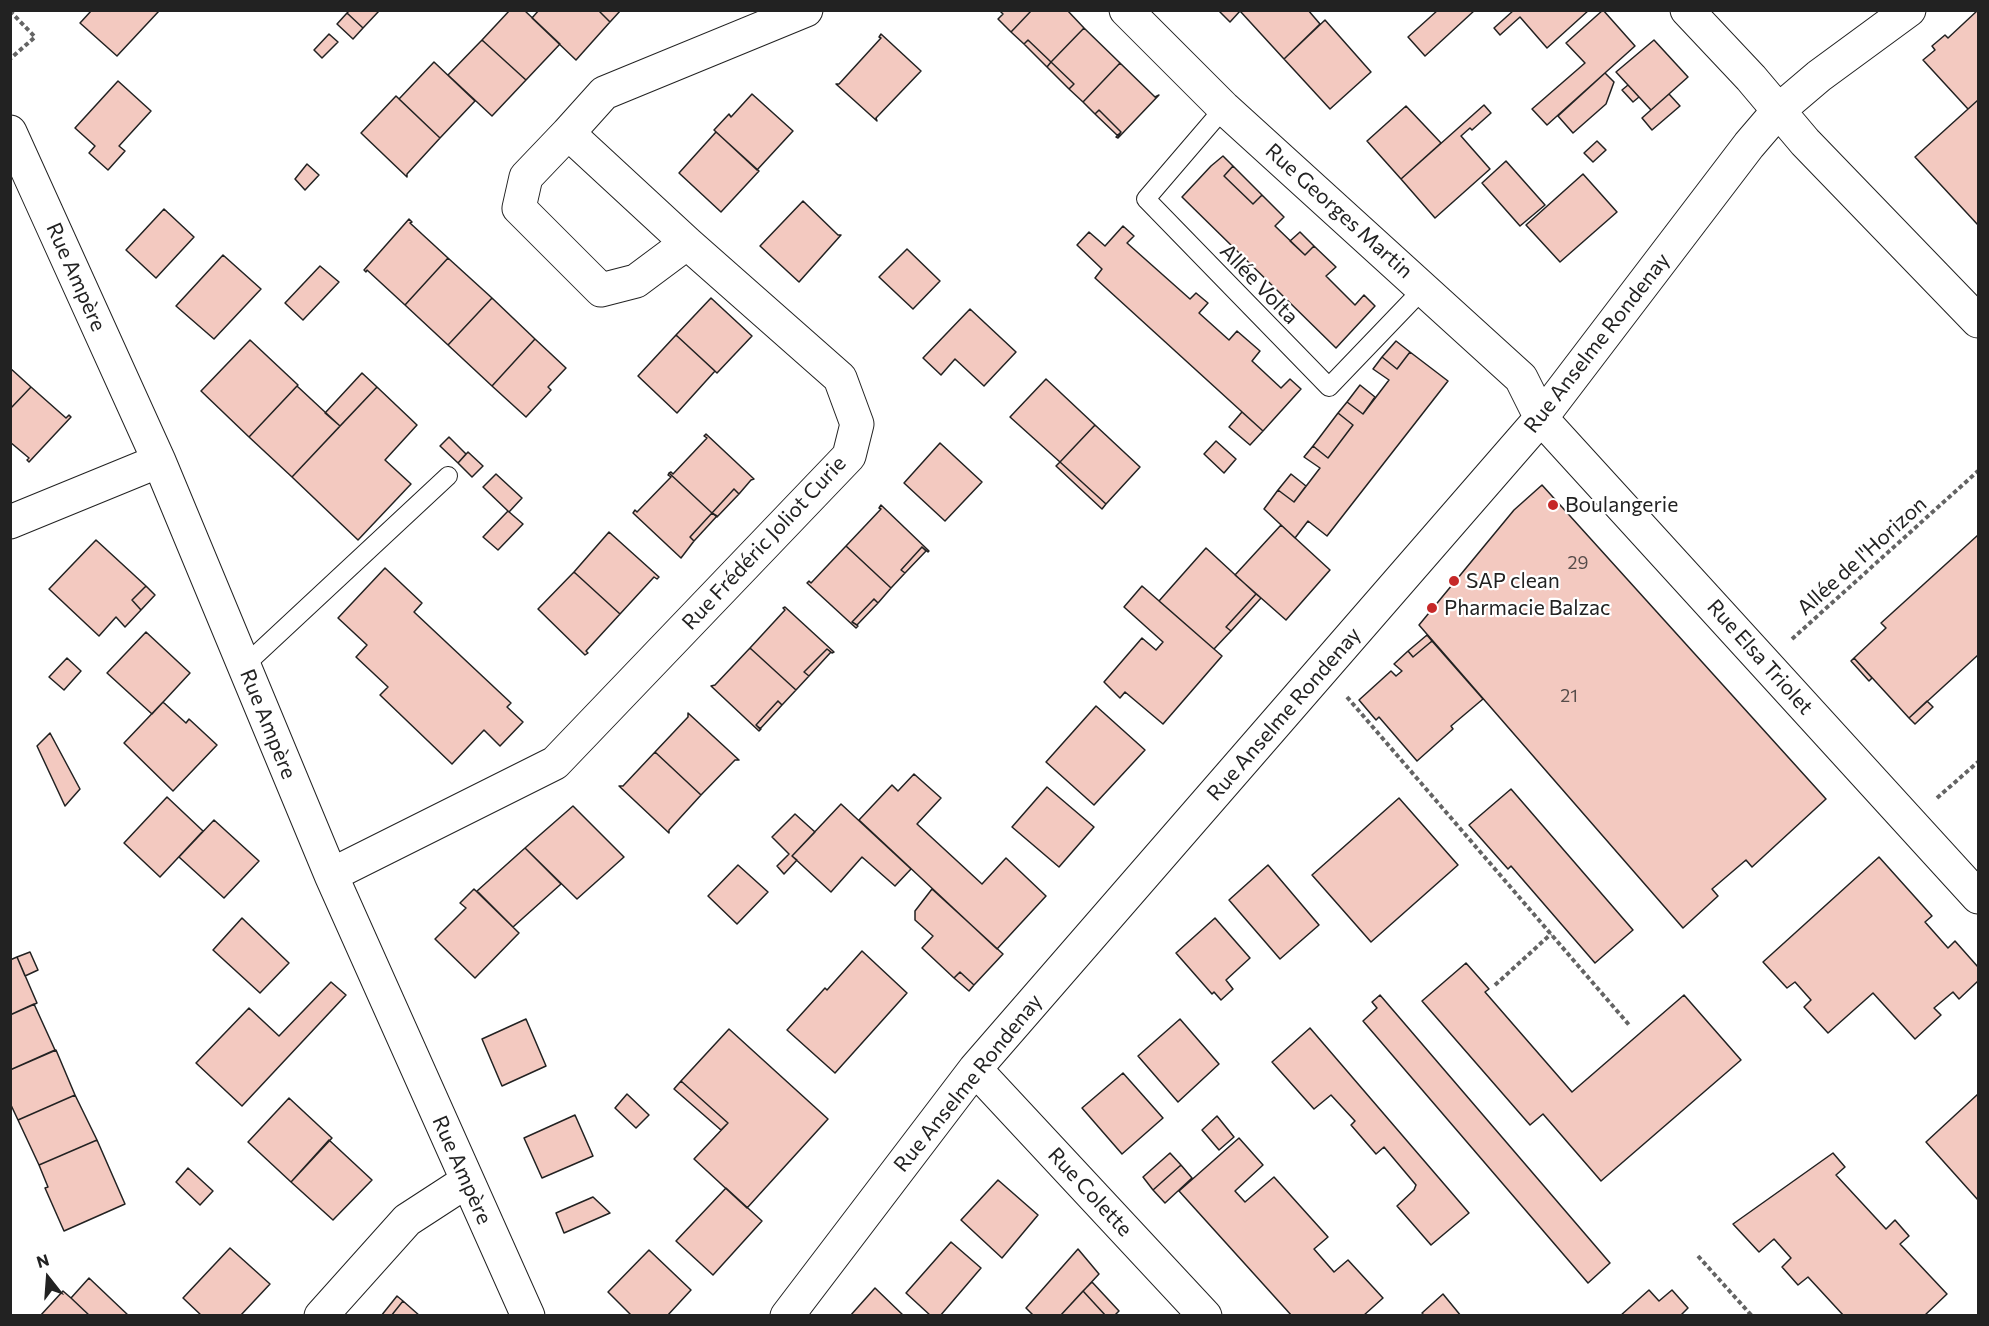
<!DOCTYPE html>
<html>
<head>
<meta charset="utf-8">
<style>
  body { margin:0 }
  #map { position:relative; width:1989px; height:1326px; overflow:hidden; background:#fff; font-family:Commissioner,sans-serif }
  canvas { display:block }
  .frame { position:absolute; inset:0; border:12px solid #222; pointer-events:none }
  .north { position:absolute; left:18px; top:1248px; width:60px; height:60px; -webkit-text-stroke:4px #fff; paint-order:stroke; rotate:343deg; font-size:16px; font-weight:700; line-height:24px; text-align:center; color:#222 }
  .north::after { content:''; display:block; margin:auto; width:21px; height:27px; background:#222; clip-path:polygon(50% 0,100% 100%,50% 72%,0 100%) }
</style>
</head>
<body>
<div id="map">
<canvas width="1989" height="1326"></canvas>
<div class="frame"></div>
<div class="north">N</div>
</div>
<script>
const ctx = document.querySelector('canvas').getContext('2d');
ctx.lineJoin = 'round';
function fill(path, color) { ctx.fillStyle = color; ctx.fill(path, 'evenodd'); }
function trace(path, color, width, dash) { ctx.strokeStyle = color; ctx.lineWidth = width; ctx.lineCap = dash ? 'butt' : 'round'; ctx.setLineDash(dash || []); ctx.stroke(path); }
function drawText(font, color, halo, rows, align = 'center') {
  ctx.font = font + ' Commissioner,sans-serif'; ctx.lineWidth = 4.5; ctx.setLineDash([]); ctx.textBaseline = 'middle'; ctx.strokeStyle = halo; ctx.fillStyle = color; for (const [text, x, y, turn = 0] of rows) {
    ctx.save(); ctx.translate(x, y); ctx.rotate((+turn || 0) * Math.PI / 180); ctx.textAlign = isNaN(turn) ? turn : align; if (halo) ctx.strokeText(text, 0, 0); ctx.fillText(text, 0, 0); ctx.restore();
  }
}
const building = new Path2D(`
  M92,10H159V11L117,56L80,23Z
  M350,10H378L379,11L363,28L347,13Z
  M510,10H524L560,44L526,80L482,40Z
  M539,10H598L610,22L576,60L532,18Z
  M598,10H621L610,22Z
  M999,10H1032L1011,32L998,19L1003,14Z
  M1032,10H1067L1084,28L1051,62L1028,40L1024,44L1011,32Z
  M1218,10H1241L1230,22Z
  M1308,10L1320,24L1284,59L1240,11Z
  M1438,10H1475L1425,56L1408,37Z
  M1514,10H1589L1547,48L1520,17L1500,35L1494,28Z
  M1603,10L1635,46L1547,125L1532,109L1585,63L1566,43Z
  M1978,10V100L1968,109L1923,60L1935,50L1932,46L1945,35L1948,38Z
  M347,13L363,28L353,39L337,24Z
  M1325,20L1371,72L1330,109L1284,59Z
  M1084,28L1120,63L1083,102L1069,89L1074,84L1051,62Z
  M329,34L338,42L322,58L314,50Z
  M881,34L921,71L876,118L877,121L836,84H839L881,38L879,37Z
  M482,40L526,80L492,116L448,75Z
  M1028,40L1051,62L1047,67L1024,44Z
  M1654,40L1688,77L1651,110L1616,72Z
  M434,62L475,101L440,138L399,99Z
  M1051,62L1074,84L1069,89L1047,67Z
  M1120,63L1155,97L1159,95L1118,138L1116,137L1121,132L1099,110L1095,114L1083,102Z
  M1605,73L1614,82L1606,104L1573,133L1558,116Z
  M118,81L151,111L119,146L125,151L108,170L89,153L95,146L75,128Z
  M1628,85L1639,97L1633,102L1622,90Z
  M752,94L793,131L757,170L714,130L729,114L731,117Z
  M1669,94L1680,106L1652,130L1642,118Z
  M396,96L440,138L407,174V177L361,133Z
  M1978,100V225L1915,157Z
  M1484,105L1491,113L1472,130L1470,128L1461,136L1490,169L1435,218L1401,179Z
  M1406,106L1441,143L1401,179L1367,141Z
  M1099,110L1121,132L1118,136L1095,114Z
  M716,132L759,171L721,212L679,173Z
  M1597,141L1606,150L1593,162L1584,153Z
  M1223,156L1233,166L1224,176L1253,204L1262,195L1284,217L1275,226L1305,255L1314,246L1336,267L1326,276L1355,305L1364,295L1375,306L1336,348L1182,197L1211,166Z
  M1506,161L1545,205L1520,226L1482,183Z
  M307,164L319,175L305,190L295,179Z
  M1233,166L1262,195L1253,204L1224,176Z
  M1583,174L1617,212L1560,262L1526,225Z
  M803,201L838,235H841L799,282L760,246Z
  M164,209L194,237L156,278L126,250Z
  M409,219L412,222L410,223L448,258L405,305L367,270L366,272L364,270Z
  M1123,226L1134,236L1127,243L1190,299L1196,293L1208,303L1199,313L1229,340L1237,331L1260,351L1252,361L1281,388L1290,379L1301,389L1263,431L1095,278L1102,269L1077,245L1089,232L1105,246Z
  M1300,232L1314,246L1305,255L1290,241Z
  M907,249L940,281L913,309L879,277Z
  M223,255L261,289L214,339L176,306Z
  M448,258L492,298L448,345L405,305Z
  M320,266L339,282L303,320L285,303Z
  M492,298L535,339L492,386L448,345Z
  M711,298L752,336L717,373L676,335Z
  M970,309L1016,352L984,386L955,359L941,375L923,358Z
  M676,335L715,371L677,413L638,376Z
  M535,339L566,368L548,387L551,390L526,417L492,386Z
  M250,340L298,385L249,437L201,391Z
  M1396,341L1410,352L1397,369L1382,357Z
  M1410,352L1448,381L1327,536L1308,521L1295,538L1264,509L1278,490L1294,502L1320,468L1304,457L1313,446L1328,458L1353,425L1338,413L1347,402L1363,414L1389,380L1373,369L1382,357L1397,369Z
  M10,368L31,387L10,409Z
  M362,373L377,387L340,426L325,413Z
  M1046,379L1095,425L1060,462L1010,417Z
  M1360,385L1375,397L1363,414L1347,402Z
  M297,386L340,426L292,477L249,437Z
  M31,387L66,418L69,415L71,417L29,462L27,460L29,458L10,442V409Z
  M377,387L417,425L385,460L411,484L358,540L292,477Z
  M1242,412L1263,431L1250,445L1229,427Z
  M1338,413L1353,425L1328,458L1313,446Z
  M1095,425L1140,467L1106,504L1060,462Z
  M706,434L754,479L751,480L739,494L734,489L712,513L669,473L671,472L673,474L707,438L704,436Z
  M449,437L466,454L458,463L440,446Z
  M1216,441L1236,459L1224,473L1204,454Z
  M940,443L982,482L945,521L904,483Z
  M468,452L483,466L472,477L458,463Z
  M1060,462L1106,504L1102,509L1056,466Z
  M669,473L712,513L690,537L694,541L681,558L633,513L635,510L637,512L671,477L668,475Z
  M496,474L522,498L509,512L483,487Z
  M1291,474L1306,486L1294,502L1278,490Z
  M1542,485L1826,799L1752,867L1746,860L1712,889L1718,896L1683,928L1419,625L1514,510Z
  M734,489L739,494L717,517L712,513Z
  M881,505L929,551L928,552L922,547L901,570L905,573L891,588L846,546L881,509L879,508Z
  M508,511L523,524L498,550L483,537Z
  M712,513L717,516L694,541L690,537Z
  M1281,525L1330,570L1286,620L1235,575Z
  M609,532L659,577L657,579L654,577L620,614L574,572Z
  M1978,535V655L1909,718L1854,658L1886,628L1881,623Z
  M96,540L146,586L132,600L141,610L125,627L116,617L99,636L49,589Z
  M846,546L891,588L878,603L874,599L852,622L858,626L856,628L807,583L809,581L811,583Z
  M922,547L926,551L905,573L901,570Z
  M1206,548L1256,594L1226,627L1231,631L1214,649L1159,601Z
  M385,568L422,603L414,612L511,703L507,707L523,722L500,746L484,730L452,764L380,695L388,687L356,657L367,645L338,618Z
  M574,572L620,614L586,651L588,653L585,655L538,609Z
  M146,586L155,595L141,610L132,600Z
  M1142,586L1222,656L1163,724L1125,692L1120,698L1104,682L1142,638L1156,650L1163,642L1124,607Z
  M1256,594L1261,598L1231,631L1226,627Z
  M874,599L878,603L857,625L852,622Z
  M785,607L834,652L832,653L827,649L804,672L809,676L796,690L750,648L785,610L783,608Z
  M146,632L190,673L152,714L107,673Z
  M1427,635L1432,641L1413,657L1408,651Z
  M1432,641L1483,699L1451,726L1453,729L1417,761L1379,717L1376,720L1359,700L1391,671L1396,676L1402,671L1394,664L1408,651L1413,657Z
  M750,648L796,690L782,705L778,701L756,725L761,729L759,731L711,686L715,685Z
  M827,649L831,652L809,676L804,672Z
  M67,658L81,671L64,690L49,677Z
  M1854,658L1872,678L1869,681L1851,661Z
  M778,701L782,705L760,729L756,725Z
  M1927,701L1933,707L1915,724L1909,718Z
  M163,702L186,723L189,719L217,745L173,791L124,743Z
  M1096,706L1145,750L1094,805L1046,762Z
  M688,713L739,760H735L701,795L655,752L688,717Z
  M50,733L80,789L65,806L37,746Z
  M655,752L701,795L669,830V833L619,786H623Z
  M914,774L941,798L917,824L982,884L1006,858L1046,896L997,949L859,820L892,785L898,791Z
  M1047,787L1094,827L1059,867L1012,827Z
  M1511,789L1633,930L1595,963L1511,866L1508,869L1469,825Z
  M167,797L203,831L160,877L124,843Z
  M1399,798L1458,865L1371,942L1312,875Z
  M841,804L911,869L895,886L862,857L831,892L792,856Z
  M573,806L624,857L577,899L525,848Z
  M795,814L815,832L792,856L797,860L784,874L777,866L789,854L772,837Z
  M214,820L259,861L224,898L179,857Z
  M525,848L561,884L513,927L477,891Z
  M1879,857L1932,916L1925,922L1948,948L1955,941L1978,967V981L1959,999L1953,992L1934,1008L1941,1015L1915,1039L1873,993L1828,1033L1804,1007L1811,1000L1795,982L1787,988L1763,962Z
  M738,865L768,892L737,924L708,896Z
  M1268,865L1319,925L1280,959L1229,900Z
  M474,889L519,933L475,978L435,939L466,908L460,903Z
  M932,889L1003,954L974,985L960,972L954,978L922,948L933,936L915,920V911Z
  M242,918L289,963L260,993L213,950Z
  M1215,918L1250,958L1226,980L1233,989L1221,1000L1214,992L1212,994L1176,953Z
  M862,951L907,993L835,1073L787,1030L825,988L827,990Z
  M30,952L38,970L25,976L17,957Z
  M17,957L37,1003L10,1015V960Z
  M1466,963L1489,989L1485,992L1572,1092L1684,995L1741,1060L1601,1181L1543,1114L1530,1125L1422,1001Z
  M960,972L974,985L969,991L954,978Z
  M331,982L346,995L242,1106L196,1063L249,1008L279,1036Z
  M1380,995L1610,1263L1588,1283L1363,1021L1377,1008L1372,1002Z
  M34,1004L55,1050L10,1070V1015Z
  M526,1019L546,1066L502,1086L482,1039Z
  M1180,1019L1219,1064L1178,1102L1138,1056Z
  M1310,1028L1469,1213L1431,1245L1397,1206L1414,1190L1416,1185L1384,1147L1376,1154L1351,1125L1355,1121L1331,1095L1314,1109L1272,1062Z
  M729,1029L828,1119L747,1208L694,1159L728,1123L681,1081Z
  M56,1050L75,1095L18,1120L10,1103V1070Z
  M1123,1073L1163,1118L1122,1154L1082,1108Z
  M681,1081L728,1123L721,1130L674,1089Z
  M627,1094L649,1115L636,1128L615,1108Z
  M1978,1094V1200L1926,1142Z
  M75,1095L97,1140L39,1165L18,1120Z
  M289,1098L332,1138L291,1182L248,1142Z
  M575,1115L593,1156L542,1178L524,1138Z
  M1217,1116L1234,1137L1219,1150L1202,1130Z
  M1239,1138L1263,1165L1235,1191L1245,1202L1274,1177L1328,1237L1314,1249L1334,1272L1348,1260L1383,1298L1363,1316H1292L1179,1191Z
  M97,1140L125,1204L64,1231L45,1188L48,1187L39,1165Z
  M329,1140L372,1180L333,1220L291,1182Z
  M1170,1153L1181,1165L1153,1190L1143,1177Z
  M1833,1153L1845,1167L1836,1175L1886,1229L1895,1220L1909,1236L1900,1244L1947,1294L1924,1316H1844L1808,1277L1798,1285L1782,1267L1791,1258L1774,1239L1759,1252L1733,1224Z
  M1181,1165L1192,1178L1165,1203L1153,1190Z
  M188,1168L213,1191L200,1205L176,1182Z
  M998,1180L1038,1215L1002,1258L961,1220Z
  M726,1188L762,1221L713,1275L676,1241Z
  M593,1197L610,1213L564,1233L556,1213Z
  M951,1242L981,1268L940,1316H931L906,1293Z
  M230,1248L270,1284L240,1316H202L183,1298Z
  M1078,1249L1099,1274L1060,1316H1034L1026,1308Z
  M649,1250L691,1290L667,1316H632L608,1292Z
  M89,1278L129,1316H90L71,1298Z
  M1092,1282L1119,1311L1114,1316H1106L1083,1291Z
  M875,1288L904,1316H850Z
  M1649,1290L1659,1301L1672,1290L1688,1308L1680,1316H1620Z
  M63,1291L71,1298L90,1316H40Z
  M1083,1291L1106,1316H1060Z
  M1443,1294L1461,1316H1425L1422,1313Z
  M397,1296L403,1301L391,1316H381Z
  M403,1301L420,1316H391Z`);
fill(building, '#f3c9c0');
trace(building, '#222', 1.5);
const service = new Path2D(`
  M1224,108L1146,199L1329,387L1424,288
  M244,666L448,476`);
const minor = new Path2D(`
  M1126,10L1224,108L1521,378L1541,418L1978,897
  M1687,10L1751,78L1805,142L1978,321
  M10,132L159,461L331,875L528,1316
  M568,133L526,177L519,208L601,290L636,281L687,243
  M10,522L159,461
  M331,875L555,763L849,456L857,424L840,378L687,243L568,133L604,93L806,10
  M975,1069L1205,1316
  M321,1316L407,1220L467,1181
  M787,1316L975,1069L1541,418L1749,145L1779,110L1819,76L1909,10`);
trace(service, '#222', 20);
trace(minor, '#222', 35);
trace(new Path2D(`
  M10,11L35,37L10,59
  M1792,639L1978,471
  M1347,697L1630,1026
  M1937,798L1978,762
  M1495,985L1551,934
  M1698,1256L1752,1316`), '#646464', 4, [4.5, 3]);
trace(service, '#fff', 18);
trace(minor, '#fff', 33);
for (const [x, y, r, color] of [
  [1553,505,6,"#c62828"],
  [1454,581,6,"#c62828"],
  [1432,608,6,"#c62828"]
]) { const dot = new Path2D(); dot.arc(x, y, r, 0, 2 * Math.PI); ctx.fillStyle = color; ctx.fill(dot); trace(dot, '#fff', 2); }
drawText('18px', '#564c4a', null, [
  ["29",1578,563],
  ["21",1569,696]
]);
drawText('21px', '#222', '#fff', [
  ["Rue Georges Martin",1339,211,42],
  ["Rue Ampère",76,277,66],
  ["Allée Volta",1259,284,46],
  ["Rue Anselme Rondenay",1597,343,-52],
  ["Rue Frédéric Joliot Curie",764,543,-47],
  ["Allée de l'Horizon",1862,556,-42],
  ["Rue Elsa Triolet",1760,657,48],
  ["Rue Anselme Rondenay",1284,714,-49],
  ["Rue Ampère",268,724,68],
  ["Rue Anselme Rondenay",968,1083,-51],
  ["Rue Ampère",462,1170,66],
  ["Rue Colette",1090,1192,47]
]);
drawText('21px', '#222', '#fff', [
  ["Boulangerie",1565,505],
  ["SAP clean",1466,581],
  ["Pharmacie Balzac",1444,608]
], 'left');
</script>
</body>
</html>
